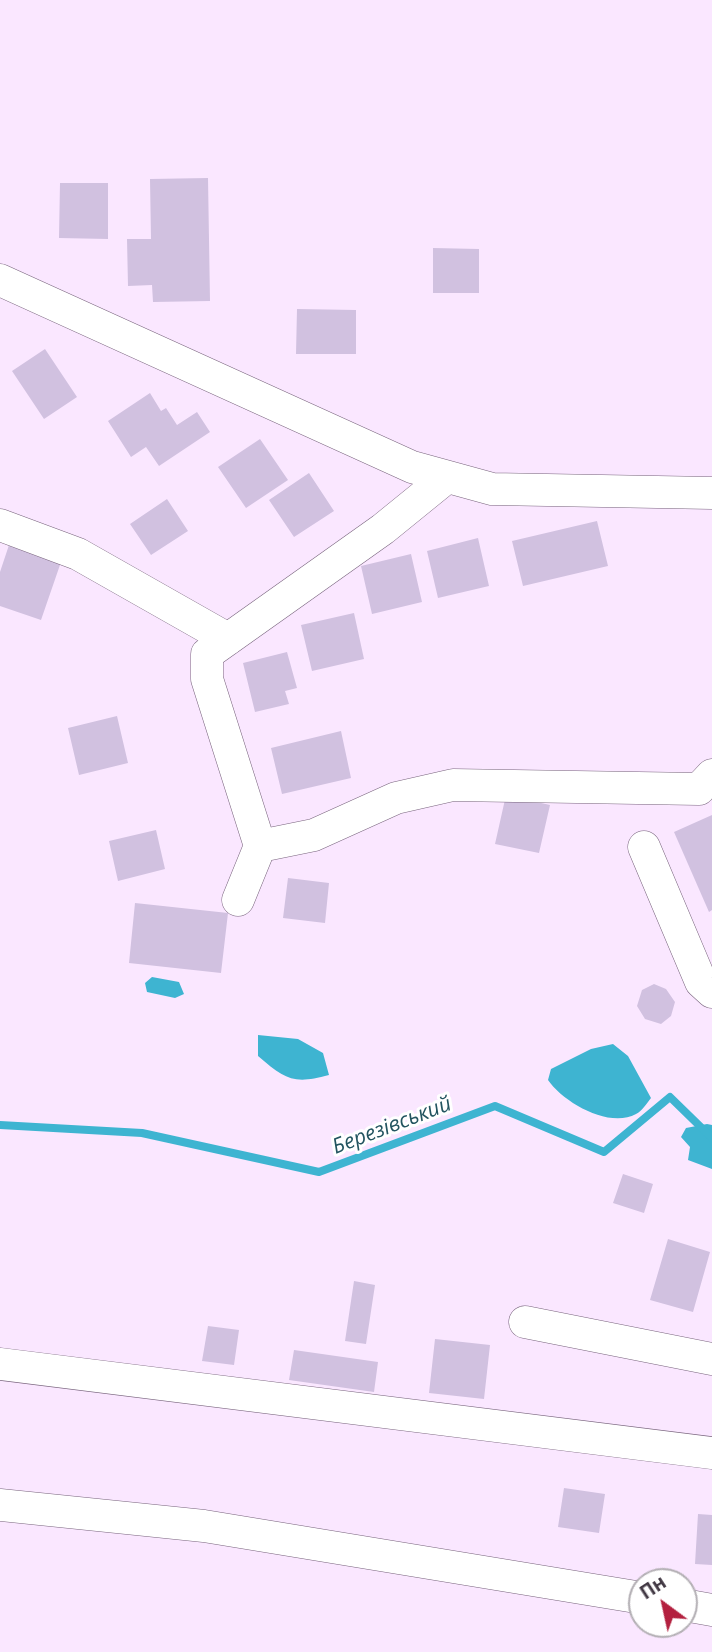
<!DOCTYPE html>
<html>
<head>
<meta charset="utf-8">
<style>
  body { margin:0 }
  #map { position:relative; width:712px; height:1652px; overflow:hidden; background:#fae7ff; font-family:"Open Sans",sans-serif }
  canvas { display:block }
  .north { position:absolute; left:628px; top:1568px; width:70px; height:70px; box-sizing:border-box; background:#fff; border:2px solid #b3afb4; border-radius:50%; rotate:327deg; font-size:19px; font-weight:700; line-height:28px; text-align:center; color:#413843 }
  .north::after { content:''; display:block; margin:auto; width:24px; height:32px; background:#b3203f; clip-path:polygon(50% 0,100% 100%,50% 72%,0 100%) }
</style>
</head>
<body>
<div id="map">
<canvas width="712" height="1652"></canvas>
<div class="north">Пн</div>
</div>
<script>
const ctx = document.querySelector('canvas').getContext('2d');
ctx.lineJoin = 'round';
function fill(path, color) { ctx.fillStyle = color; ctx.fill(path, 'evenodd'); }
function trace(path, color, width, dash) { ctx.strokeStyle = color; ctx.lineWidth = width; ctx.lineCap = dash ? 'butt' : 'round'; ctx.setLineDash(dash || []); ctx.stroke(path); }
function drawText(font, color, halo, rows, align = 'center') {
  ctx.font = font + ' "Open Sans",sans-serif'; ctx.lineWidth = 6; ctx.setLineDash([]); ctx.textBaseline = 'middle'; ctx.strokeStyle = halo; ctx.fillStyle = color; for (const [text, x, y, turn = 0] of rows) {
    ctx.save(); ctx.translate(x, y); ctx.rotate((+turn || 0) * Math.PI / 180); ctx.textAlign = isNaN(turn) ? turn : align; if (halo) ctx.strokeText(text, 0, 0); ctx.fillText(text, 0, 0); ctx.restore();
  }
}
fill(new Path2D(`
  M152,977L179,982L184,994L175,998L147,992L145,983Z
  M258,1035L298,1039L323,1053L329,1075C293,1085 285,1079 258,1056Z
  M613,1044L628,1056L651,1098C647,1103 642,1111 636,1114C609,1129 563,1102 548,1080L551,1069L591,1049Z
  M707,1124L712,1125V1169L688,1160L690,1147L681,1137L686,1128Z`), '#3eb4d1');
trace(new Path2D(`
  M0,1125L142,1133L319,1172L495,1106L604,1152L670,1097L712,1138`), '#3eb4d1', 8);
fill(new Path2D(`
  M208,178L210,301L153,302L152,285L128,286L127,239H151L150,179Z
  M60,183H108V239L59,238Z
  M433,248L479,249V293H433Z
  M297,309L356,310V354H296Z
  M45,349L77,397L44,419L12,371Z
  M150,393L161,411L166,408L177,425L197,412L210,432L159,466L146,447L131,457L108,421Z
  M260,439L288,480L246,508L218,467Z
  M309,473L334,511L294,537L269,500Z
  M167,499L188,531L151,555L130,524Z
  M597,521L608,566L523,586L512,541Z
  M478,538L489,586L438,598L427,551Z
  M9,545L61,562L41,620L0,606V572Z
  M411,554L422,602L372,614L361,566Z
  M354,613L364,659L312,671L301,625Z
  M287,652L297,688L285,691L289,704L255,712L243,663Z
  M117,716L128,763L79,775L68,728Z
  M341,731L351,778L282,794L271,748Z
  M506,795L550,805L539,853L495,844Z
  M712,815V910L709,912L674,832Z
  M156,830L165,869L118,881L109,841Z
  M288,878L329,883L325,923L283,918Z
  M135,903L228,913L221,973L129,963Z
  M654,984L666,989L675,1002L671,1016L661,1024L645,1019L637,1006L642,990Z
  M623,1174L653,1184L644,1213L613,1203Z
  M668,1239L710,1252L693,1312L650,1300Z
  M354,1281L375,1285L366,1344L345,1341Z
  M208,1326L239,1330L234,1365L202,1361Z
  M435,1339L490,1345L484,1399L429,1393Z
  M294,1350L378,1362L374,1392L289,1380Z
  M564,1488L605,1494L599,1533L558,1527Z
  M698,1514L712,1515V1565L695,1564Z`), '#d1c1e0');
const minor = new Path2D(`
  M0,280L412,467L492,489L712,493
  M447,477L383,529L207,654V679L260,846L314,835L396,798L453,785L699,789L712,775
  M0,525L78,554L228,639
  M644,847L701,982L712,992
  M238,900L260,846
  M525,1322L712,1359
  M0,1364L712,1453
  M0,1505L204,1526L642,1598
  M684,1605L712,1610`);
trace(minor, '#78647d', 33);
trace(minor, '#fff', 32);
drawText('italic 21px', '#235460', '#fff', [
  ["Березівський",392,1126,-21]
]);
</script>
</body>
</html>
